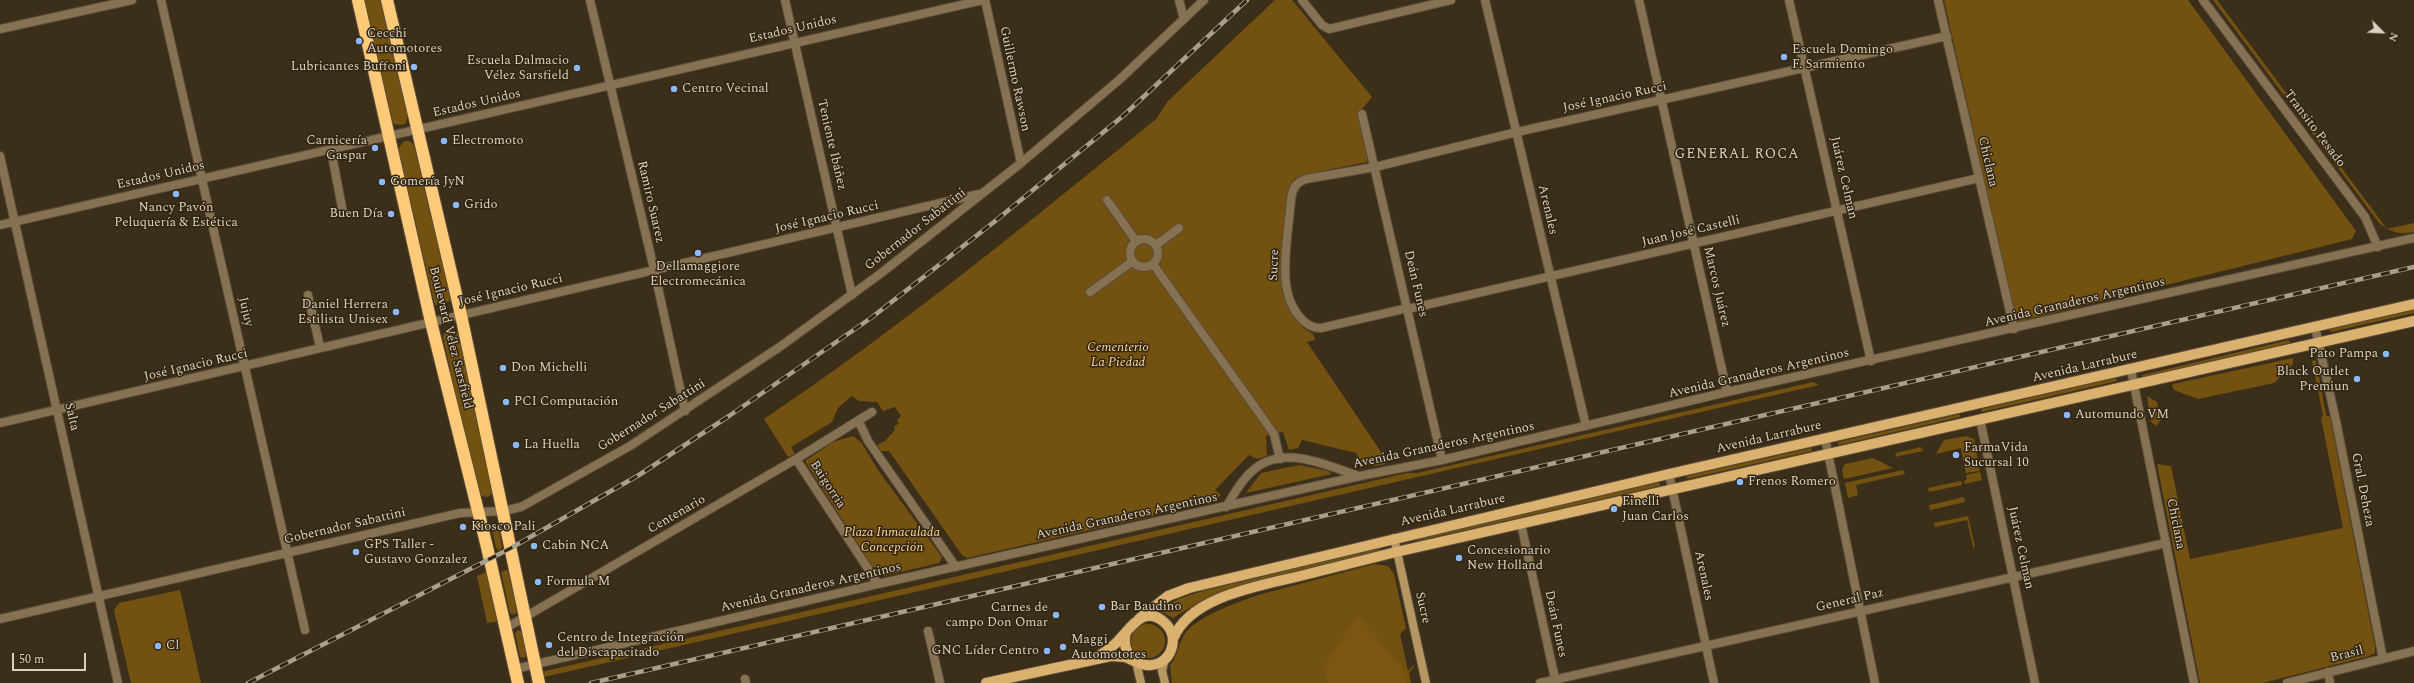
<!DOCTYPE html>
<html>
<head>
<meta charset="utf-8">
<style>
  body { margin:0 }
  #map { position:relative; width:2414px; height:683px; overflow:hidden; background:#3c2f1a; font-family:Spectral,serif }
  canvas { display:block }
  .north { position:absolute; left:2362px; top:12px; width:40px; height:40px; -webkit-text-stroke:3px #322510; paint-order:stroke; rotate:114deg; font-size:11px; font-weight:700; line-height:16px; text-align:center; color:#d9d1c4 }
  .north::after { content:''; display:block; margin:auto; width:14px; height:18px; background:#d9d1c4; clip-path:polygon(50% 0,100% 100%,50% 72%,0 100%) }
  .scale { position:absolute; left:12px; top:653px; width:74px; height:18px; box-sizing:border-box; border:2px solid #d9d1c4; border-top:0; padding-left:5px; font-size:12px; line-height:14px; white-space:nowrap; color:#d9d1c4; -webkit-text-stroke:3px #322510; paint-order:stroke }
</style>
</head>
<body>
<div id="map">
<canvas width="2414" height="683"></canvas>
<div class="north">N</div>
<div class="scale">50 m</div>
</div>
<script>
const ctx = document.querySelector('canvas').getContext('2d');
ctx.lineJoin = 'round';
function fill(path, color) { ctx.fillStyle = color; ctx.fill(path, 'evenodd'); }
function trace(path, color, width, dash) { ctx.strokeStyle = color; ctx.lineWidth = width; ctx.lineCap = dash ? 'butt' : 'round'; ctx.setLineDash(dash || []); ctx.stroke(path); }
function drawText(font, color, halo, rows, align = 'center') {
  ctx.font = font + ' Spectral,serif'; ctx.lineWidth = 3; ctx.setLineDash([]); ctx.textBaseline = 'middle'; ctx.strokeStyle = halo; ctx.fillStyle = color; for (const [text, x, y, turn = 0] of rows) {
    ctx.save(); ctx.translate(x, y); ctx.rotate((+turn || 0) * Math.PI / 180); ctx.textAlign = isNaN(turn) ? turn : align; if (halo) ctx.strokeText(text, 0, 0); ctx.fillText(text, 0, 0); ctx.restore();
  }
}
fill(new Path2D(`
  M364,0H381L408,116L406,123L402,125L394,124L392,120Z
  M1275,0H1292L1372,97L1359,113L1368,158L1367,162L1304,175L1295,179L1290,186L1282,290L1289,306L1303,328L1313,334L1315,340L1307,342L1383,455L1385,464L1376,466L1362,463L1356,453L1302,440L1298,448L1289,450L1283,432L1266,436L1267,456L1257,459L1249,455L1215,490L1221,495L1213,502L967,558L962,555L889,451H881L877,445L885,441L895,430L894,427L899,423L897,420L901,416L895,407L883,411L877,402L859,401L852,396L838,408L832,422L791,447L795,454L788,457L764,419C901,327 1028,223 1156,119L1168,101Z
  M1944,0H2188L2356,231L2352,239L2016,322Z
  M2213,0H2217L2387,229L2414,223V232C2399,235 2391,232 2379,223Z
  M404,141H410L414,145L451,301L435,305L398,149Z
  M2414,310V313L2331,332L2330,329Z
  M453,328L459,334L493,494L487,497L481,496L477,491L443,337L446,329Z
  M2289,340L2290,343L2143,378L2142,375Z
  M2293,358V364L2274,383L2198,399L2174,390L2172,386L2173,384Z
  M2314,360L2316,361L2326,415L2330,417L2375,647V653L2369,656L2263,683H2200L2157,464L2171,466L2190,559L2343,528L2321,418L2323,415L2312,361Z
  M2116,378L2117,381L1982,412L1981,409Z
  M1813,382L1819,385L544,677L543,674L545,671L1407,473H1417Z
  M2147,396L2157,402L2161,420L2156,426L2151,422Z
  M1960,414V417L1839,445L1838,442Z
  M853,436L861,442L878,470L942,557L939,563L884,576L875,571L805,461L833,442Z
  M1966,436L1974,439L1978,461L1964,465L1961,448L1936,454L1944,440Z
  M1921,447L1923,451L1895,457L1896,453Z
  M1811,448L1812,451L1687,479L1686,476Z
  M1873,458L1893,468L1844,479L1842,470L1845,464Z
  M1978,462L1980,471L1966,473L1964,465Z
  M1299,465L1328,471L1332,474L1246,493L1261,473Z
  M1903,470L1905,474L1856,485L1858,495L1848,498L1845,483Z
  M1980,472L1982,480L1965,484L1964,481L1967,480L1966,475Z
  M1961,481L1962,485L1929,492L1928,488Z
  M1659,482L1660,486L1417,541L1416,538Z
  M1964,497L1965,502L1930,510L1929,505Z
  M1968,516L1975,547H1973L1967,520L1935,527L1934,523Z
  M494,526L499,529L502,547L500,551L496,548L492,530Z
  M1380,547V551L1244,585L1201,601L1173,618L1160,611L1178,599L1203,591Z
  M1375,564L1388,566L1394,574L1406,628L1400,634L1408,671L1414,665V667L1409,673L1411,683H1172L1170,666C1178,655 1179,641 1186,632C1199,616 1238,602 1258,595Z
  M505,570L508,571L518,611L514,615L510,613L501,572Z
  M488,571L498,619L495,622L487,623L477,576Z
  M180,590L201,683H131L114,610L119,603Z
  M1131 641a17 17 0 1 1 34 0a17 17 0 1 1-34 0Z
  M518,630L522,632L527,655L524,658L520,657L515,633Z`), '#735110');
fill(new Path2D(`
  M1359,617L1402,667L1406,683H1328L1324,665L1356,618Z`), '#795612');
const street = new Path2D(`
  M161,0L305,630
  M590,0L654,269L685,411
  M785,0L852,295
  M985,0L1021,163
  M1179,0L1184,19
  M1302,0L1322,25L1329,29L1451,0
  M1485,0L1586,426
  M1639,0L1727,392
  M1789,0L1871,361
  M1938,0L2014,329
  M2203,0L2365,217L2378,247
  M0,29L132,0
  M1362,114L1442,460
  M331,150L343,213
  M0,156L118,683
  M1107,200L1136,241
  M0,225L983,0
  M1130 253a14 14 0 1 1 28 0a14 14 0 1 1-28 0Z
  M1156,245L1179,228
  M1153,264L1274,434L1280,459
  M1090,292L1133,261
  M308,295L320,347
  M1408,308L1321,328C1303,329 1290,306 1287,290C1282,266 1289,225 1291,199C1292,189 1296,182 1306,179L1375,167L1517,132L1947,36
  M1408,309L1979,178
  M2315,327L2336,421L2383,659
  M2131,370L2194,683
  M1980,419L2035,683
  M859,422L868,441L956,567
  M0,423L979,194
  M1825,438L1875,683
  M796,459L878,584
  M1669,474L1714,683
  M1226,507C1233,496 1240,482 1250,473C1281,442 1325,465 1359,476
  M1521,524L1556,683
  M0,619L460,513L503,511L521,507L630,446L781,346L880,274L1021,163L1119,80L1204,0
  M506,628L796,459L872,412
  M928,631L940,683
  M515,669L878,584L1360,476L1442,460L1727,392L2414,238
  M2328,672L2330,683
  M745,679L746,683
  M1540,683L2166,543
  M2287,683L2414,651`);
const secondary = new Path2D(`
  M1394,538L1426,683
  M1165,659L1162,671L1165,683
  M1136,662L1141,683`);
const primary = new Path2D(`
  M1139,619L1168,596L1189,588L1669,474L2414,304
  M1173,639C1191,594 1266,585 1308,574C1337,567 1367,559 1396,552L2414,321
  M1093,659C1101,655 1108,650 1115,644C1129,631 1144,601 1166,624C1172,630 1174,639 1172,647C1164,678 1117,667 1126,632
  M986,683L1111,656L1125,657L1134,661`);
const highway = new Path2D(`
  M358,0L431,322L487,547L518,683
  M387,0L461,315L539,683`);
trace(street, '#584c39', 10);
trace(secondary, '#584c39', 10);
trace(primary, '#584c39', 12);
trace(highway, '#584c39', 14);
trace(street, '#867253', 8);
trace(secondary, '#b69663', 8);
trace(primary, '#dbb16f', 10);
trace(highway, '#fdca79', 12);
const rail = new Path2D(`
  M248,683L511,548L639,475L729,416L871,318L994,222L1123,116L1247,0
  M591,683L2414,267`);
trace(rail, '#a89f8f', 4.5);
trace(rail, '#322510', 3, [9]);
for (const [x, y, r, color] of [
  [359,41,4,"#8cb9fc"],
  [1784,57,4,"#8cb9fc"],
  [414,67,4,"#8cb9fc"],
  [577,68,4,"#8cb9fc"],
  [674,89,4,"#8cb9fc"],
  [444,141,4,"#8cb9fc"],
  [375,148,4,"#8cb9fc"],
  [382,182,4,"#8cb9fc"],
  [176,194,4,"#8cb9fc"],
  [456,205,4,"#8cb9fc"],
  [391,214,4,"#8cb9fc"],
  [698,253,4,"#8cb9fc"],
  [396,312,4,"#8cb9fc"],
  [2386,354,4,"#8cb9fc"],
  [503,368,4,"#8cb9fc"],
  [2357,379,4,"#8cb9fc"],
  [506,402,4,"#8cb9fc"],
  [2067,415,4,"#8cb9fc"],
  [516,445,4,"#8cb9fc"],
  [1956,455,4,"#8cb9fc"],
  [1740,482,4,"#8cb9fc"],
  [1614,509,4,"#8cb9fc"],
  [463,527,4,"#8cb9fc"],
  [534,546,4,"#8cb9fc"],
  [356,552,4,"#8cb9fc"],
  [1459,558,4,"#8cb9fc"],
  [538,582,4,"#8cb9fc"],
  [1102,607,4,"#8cb9fc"],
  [1056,615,4,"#8cb9fc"],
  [549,645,4,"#8cb9fc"],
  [158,646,4,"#8cb9fc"],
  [1063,647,4,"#8cb9fc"],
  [1047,651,4,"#8cb9fc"]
]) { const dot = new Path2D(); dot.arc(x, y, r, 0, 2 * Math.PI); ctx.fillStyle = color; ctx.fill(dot); trace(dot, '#322510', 1.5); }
drawText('13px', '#d9d1c4', '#322510', [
  ["Estados Unidos",793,30,-13],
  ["Guillermo Rawson",1014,79,78],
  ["José Ignacio Rucci",1615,98,-12],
  ["Estados Unidos",477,104,-13],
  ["Transito Pesado",2314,129,53],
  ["Teniente Ibáñez",831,145,77],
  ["Chiclana",1987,162,77],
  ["Estados Unidos",161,176,-13],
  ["Juárez Celman",1843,178,77],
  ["Ramiro Suarez",650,202,77],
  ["Arenales",1547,210,77],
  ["José Ignacio Rucci",827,218,-13],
  ["Gobernador Sabattini",916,230,-38],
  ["Juan José Castelli",1691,232,-13],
  ["Sucre",1275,265,-88],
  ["Deán Funes",1415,284,77],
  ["Marcos Juárez",1716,287,77],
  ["José Ignacio Rucci",511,291,-13],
  ["Avenida Granaderos Argentinos",2075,303,-13],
  ["Jujuy",245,312,77],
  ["Boulevard Vélez Sarsfield",450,338,76],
  ["José Ignacio Rucci",196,366,-13],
  ["Avenida Larrabure",2085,367,-13],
  ["Avenida Granaderos Argentinos",1759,374,-13],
  ["Gobernador Sabattini",652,416,-32],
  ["Salta",71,417,77],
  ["Avenida Larrabure",1769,438,-13],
  ["Avenida Granaderos Argentinos",1444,446,-12],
  ["Baigorria",827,485,57],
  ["Gral. Deheza",2362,490,79],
  ["Avenida Larrabure",1453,511,-13],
  ["Centenario",677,515,-30],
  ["Avenida Granaderos Argentinos",1127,517,-12],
  ["Chiclana",2175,524,79],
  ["Gobernador Sabattini",345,527,-13],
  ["Juárez Celman",2020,548,78],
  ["Arenales",1703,576,78],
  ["Avenida Granaderos Argentinos",811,588,-13],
  ["General Paz",1850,601,-13],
  ["Sucre",1422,608,77],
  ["Deán Funes",1555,624,78],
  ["Brasil",2347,655,-14]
]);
drawText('13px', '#d9d1c4', '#322510', [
  ["Cecchi",367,34],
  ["Automotores",367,49],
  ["Escuela Domingo",1792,50],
  ["F. Sarmiento",1792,65],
  ["Escuela Dalmacio",569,61,"right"],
  ["Vélez Sarsfield",569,76,"right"],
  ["Lubricantes Buffoni",406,67,"right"],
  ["Centro Vecinal",682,89],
  ["Carnicería",367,141,"right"],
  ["Gaspar",367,156,"right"],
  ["Electromoto",452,141],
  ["Gomería JyN",390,182],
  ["Grido",464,205],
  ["Nancy Pavón",176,208,"center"],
  ["Peluquería & Estética",176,223,"center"],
  ["Buen Día",383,214,"right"],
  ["Dellamaggiore",698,267,"center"],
  ["Electromecánica",698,282,"center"],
  ["Daniel Herrera",388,305,"right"],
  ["Estilista Unisex",388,320,"right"],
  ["Pato Pampa",2378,354,"right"],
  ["Don Michelli",511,368],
  ["Black Outlet",2349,372,"right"],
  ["Premiun",2349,387,"right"],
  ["PCI Computación",514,402],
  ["Automundo VM",2075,415],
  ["La Huella",524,445],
  ["FarmaVida",1964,448],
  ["Sucursal 10",1964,463],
  ["Frenos Romero",1748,482],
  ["Finelli",1622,502],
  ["Juan Carlos",1622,517],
  ["Kiosco Pali",471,527],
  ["GPS Taller -",364,545],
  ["Gustavo Gonzalez",364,560],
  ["Cabin NCA",542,546],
  ["Concesionario",1467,551],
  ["New Holland",1467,566],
  ["Formula M",546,582],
  ["Bar Baudino",1110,607],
  ["Carnes de",1048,608,"right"],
  ["campo Don Omar",1048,623,"right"],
  ["Centro de Integración",557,638],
  ["del Discapacitado",557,653],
  ["Maggi",1071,640],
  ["Automotores",1071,655],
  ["Cl",166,646],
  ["GNC Líder Centro",1039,651,"right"]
], 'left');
drawText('italic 13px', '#ffd99d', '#322510', [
  ["Cementerio",1118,348],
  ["La Piedad",1118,363],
  ["Plaza Inmaculada",892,533],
  ["Concepción",892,548]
]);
ctx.letterSpacing = '1px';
drawText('14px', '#d9d1c4', '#322510', [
  ["GENERAL ROCA",1737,155]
]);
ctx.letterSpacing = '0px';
</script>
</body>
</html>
